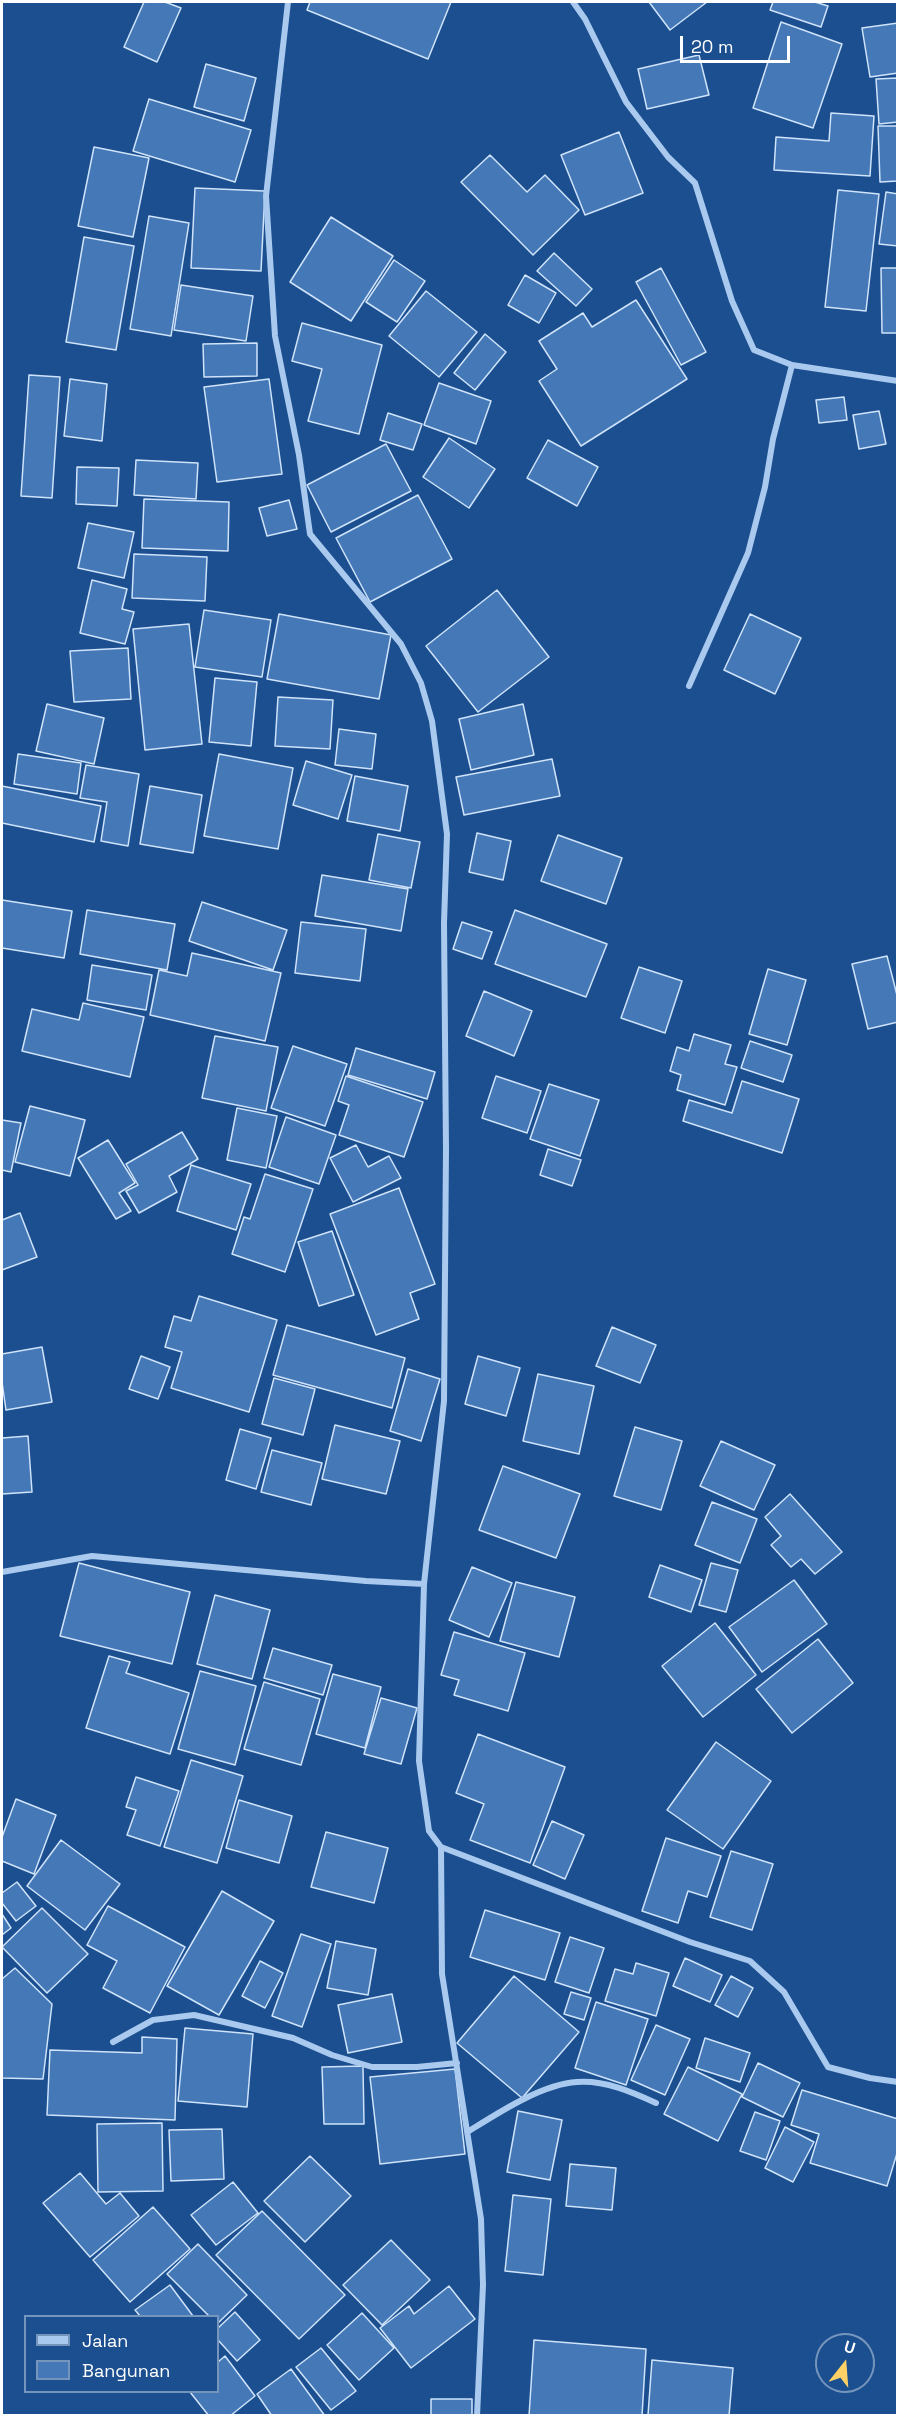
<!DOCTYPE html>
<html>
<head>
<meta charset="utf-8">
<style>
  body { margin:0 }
  #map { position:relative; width:899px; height:2417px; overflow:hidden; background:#1b4f8f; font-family:"Space Grotesk",sans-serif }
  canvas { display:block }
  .frame { position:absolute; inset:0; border:3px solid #fff; pointer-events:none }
  .legend { position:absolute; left:24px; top:2315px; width:195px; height:78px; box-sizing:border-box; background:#1b4f8f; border:2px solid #7695bc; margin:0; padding:8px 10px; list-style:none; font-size:18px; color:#fff }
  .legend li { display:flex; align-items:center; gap:12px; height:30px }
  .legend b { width:30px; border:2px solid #7695bc }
  .north { position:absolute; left:815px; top:2333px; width:60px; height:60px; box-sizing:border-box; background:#1b4f8f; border:2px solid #7695bc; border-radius:50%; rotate:17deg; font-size:16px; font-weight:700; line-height:24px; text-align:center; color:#fff }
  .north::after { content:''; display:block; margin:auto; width:21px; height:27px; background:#ffd166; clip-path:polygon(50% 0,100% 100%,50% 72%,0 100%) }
  .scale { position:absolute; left:680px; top:36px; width:110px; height:27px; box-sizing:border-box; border:3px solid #fff; border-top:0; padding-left:8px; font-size:18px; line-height:21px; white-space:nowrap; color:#fff; -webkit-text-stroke:4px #1b4f8f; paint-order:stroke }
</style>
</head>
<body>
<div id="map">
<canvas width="899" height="2417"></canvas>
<div class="frame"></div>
<ul class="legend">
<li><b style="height:8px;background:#a9c9ee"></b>Jalan</li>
<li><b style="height:16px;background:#4478b7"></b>Bangunan</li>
</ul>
<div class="north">U</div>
<div class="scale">20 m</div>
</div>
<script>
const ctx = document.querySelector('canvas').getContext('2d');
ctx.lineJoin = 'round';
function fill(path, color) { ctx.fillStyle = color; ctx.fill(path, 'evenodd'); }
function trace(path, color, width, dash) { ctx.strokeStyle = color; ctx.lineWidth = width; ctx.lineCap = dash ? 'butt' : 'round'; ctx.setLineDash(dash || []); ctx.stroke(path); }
const building = new Path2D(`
  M144,2H165L181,8L157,62L124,47Z
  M310,2H451L428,59L307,10Z
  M649,2H707L670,30Z
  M773,2H815L828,6L821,27L770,10Z
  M781,22L842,44L813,128L753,108Z
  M898,23V73L870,77L862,28Z
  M699,55L709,95L647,109L638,69Z
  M206,64L256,78L244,121L194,107Z
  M898,78V122L879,124L876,79Z
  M149,99L251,130L235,182L133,151Z
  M831,113L874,116L870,176L774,170L776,137L829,141Z
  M878,126H898V181L880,182Z
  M619,132L643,193L585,215L561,155Z
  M94,147L149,158L133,237L78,226Z
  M490,155L527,192L545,175L579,210L533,255L461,182Z
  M195,188L265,191L261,271L191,268Z
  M838,190L879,194L866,311L825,307Z
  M886,192L898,194V246L879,244Z
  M149,216L189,223L171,336L130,329Z
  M331,217L393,256L351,321L290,282Z
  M84,237L134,246L116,350L66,342Z
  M554,253L592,289L576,306L537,271Z
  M394,260L425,281L397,322L366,302Z
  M661,268L706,352L681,365L636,282Z
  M881,268H898V333H882Z
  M525,275L556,293L539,323L508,305Z
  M181,285L253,296L246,341L174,330Z
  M426,291L477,332L439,377L389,336Z
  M636,300L687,379L581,446L539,381L557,369L539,341L583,313L592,327Z
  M302,323L382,345L359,434L308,421L322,369L292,361Z
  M485,334L506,352L475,390L454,373Z
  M257,343V376L204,377L203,344Z
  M29,375L60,377L52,498L21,496Z
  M70,379L107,384L102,441L64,436Z
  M269,379L282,474L217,482L204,387Z
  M439,383L491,401L476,444L424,425Z
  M844,397L847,420L819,423L816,400Z
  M879,411L886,444L859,449L853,415Z
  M388,413L422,424L413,450L380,440Z
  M449,438L495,469L469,508L423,477Z
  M548,440L598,467L577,506L527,478Z
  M386,444L411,491L331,532L307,485Z
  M136,460L198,463L196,499L134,495Z
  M77,467L119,468L117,506L76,504Z
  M418,495L452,559L370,602L336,538Z
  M144,499L229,502L228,551L142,548Z
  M289,500L297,529L267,536L259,508Z
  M88,523L134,532L124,578L78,568Z
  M134,554L207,557L205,601L132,598Z
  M92,580L127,589L122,609L134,612L125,644L80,633Z
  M497,590L549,657L478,712L426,646Z
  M204,610L271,620L262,677L195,667Z
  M279,614L391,635L379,699L267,679Z
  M750,614L801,638L775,694L724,670Z
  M189,624L202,744L145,750L133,629Z
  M128,648L131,699L74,702L70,651Z
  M215,678L257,682L251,746L209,742Z
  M278,697L333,700L330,749L275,746Z
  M47,704L104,718L94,764L36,751Z
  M523,704L534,755L471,770L459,719Z
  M339,729L376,734L372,769L335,765Z
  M18,754L81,763L77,794L14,784Z
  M219,754L293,768L278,849L204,836Z
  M552,759L560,796L464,815L456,777Z
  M306,761L352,775L338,819L293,805Z
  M86,765L139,774L128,846L101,841L107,802L80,798Z
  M355,776L408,786L400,831L347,821Z
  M2,786L101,806L94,842L2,823Z
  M150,786L202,795L193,853L140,844Z
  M477,833L511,841L503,880L469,872Z
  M378,834L420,842L411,888L369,880Z
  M558,835L622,858L606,904L541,881Z
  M322,875L408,889L401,931L315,916Z
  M2,900L72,911L64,958L2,948Z
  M202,902L287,930L273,970L189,941Z
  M87,910L175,924L167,970L80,954Z
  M515,910L607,944L586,997L495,964Z
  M301,922L366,929L360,981L295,973Z
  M462,922L492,932L482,959L453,949Z
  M192,953L281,973L265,1041L150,1015L159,970L187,976Z
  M887,956L898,999V1022L868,1029L852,964Z
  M92,965L152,975L146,1010L87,1000Z
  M639,967L682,981L665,1033L621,1018Z
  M768,969L806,980L787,1045L749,1034Z
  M484,991L532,1011L514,1056L466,1036Z
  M83,1003L144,1017L130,1077L22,1051L32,1009L79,1020Z
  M694,1034L731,1045L725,1064L737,1067L725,1105L677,1090L681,1075L670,1071L677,1047L689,1051Z
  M215,1036L278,1047L266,1111L202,1098Z
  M750,1041L792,1055L783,1082L741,1068Z
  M293,1046L347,1064L325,1126L271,1108Z
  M356,1048L435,1072L427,1099L348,1075Z
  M346,1076L423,1102L404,1157L339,1135L349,1105L338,1101Z
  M496,1076L541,1091L527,1133L482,1118Z
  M742,1081L799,1099L782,1153L683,1121L689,1100L732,1113Z
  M549,1084L599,1100L580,1156L530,1139Z
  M30,1106L85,1120L70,1176L15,1162Z
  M237,1108L277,1116L266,1168L227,1160Z
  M286,1117L336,1135L319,1184L269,1167Z
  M2,1120L21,1123L11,1172L2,1170Z
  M182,1132L198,1159L169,1176L177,1192L139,1213L126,1191L138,1185L126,1164Z
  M108,1140L135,1183L119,1193L131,1211L116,1219L78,1158Z
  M356,1145L368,1167L389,1156L401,1178L353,1202L330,1158Z
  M548,1149L581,1160L572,1186L540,1175Z
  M191,1165L251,1184L236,1230L177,1211Z
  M265,1174L313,1189L285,1272L232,1254L244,1217L250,1219Z
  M399,1188L435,1284L410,1293L419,1319L376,1335L330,1214Z
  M20,1213L37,1257L2,1270V1220Z
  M332,1231L354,1295L319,1306L298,1242Z
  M199,1296L277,1320L249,1412L171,1388L182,1352L165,1347L174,1316L191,1321Z
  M287,1325L405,1358L392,1408L273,1375Z
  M612,1327L656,1345L640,1383L596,1366Z
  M42,1347L52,1402L6,1410L2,1382V1354Z
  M141,1356L170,1367L158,1399L129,1389Z
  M478,1356L520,1368L506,1416L465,1404Z
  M408,1369L440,1379L421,1441L390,1431Z
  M538,1374L594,1386L579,1454L523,1441Z
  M274,1378L315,1389L303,1435L262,1424Z
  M335,1425L400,1441L386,1494L322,1479Z
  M635,1427L682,1441L661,1510L614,1496Z
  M240,1429L271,1438L256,1489L226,1480Z
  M28,1436L32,1492L2,1494V1438Z
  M721,1441L775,1465L754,1510L700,1486Z
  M272,1450L322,1463L311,1505L261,1492Z
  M503,1466L580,1494L556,1558L479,1530Z
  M790,1494L842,1552L815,1574L801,1559L791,1567L771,1545L781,1536L765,1517Z
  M712,1502L757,1519L740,1563L695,1545Z
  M79,1563L190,1592L172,1664L60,1636Z
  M711,1563L738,1570L726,1612L699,1605Z
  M660,1565L702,1580L691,1612L649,1597Z
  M472,1567L512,1583L489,1637L449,1620Z
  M794,1580L827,1624L762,1672L729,1627Z
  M516,1582L575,1597L559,1657L500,1641Z
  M215,1595L270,1610L252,1679L197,1664Z
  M715,1623L756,1675L703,1717L662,1666Z
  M454,1632L525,1653L508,1711L454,1695L459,1680L441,1675Z
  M818,1639L853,1683L792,1733L756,1689Z
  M273,1648L332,1665L323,1695L264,1678Z
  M109,1656L130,1662L126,1673L189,1693L170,1754L86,1728Z
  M200,1671L256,1686L235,1765L178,1749Z
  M333,1674L381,1687L365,1748L316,1734Z
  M264,1682L320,1699L301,1765L244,1749Z
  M381,1698L417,1708L401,1764L364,1754Z
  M478,1734L565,1767L530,1863L470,1840L484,1804L456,1793Z
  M716,1742L771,1781L723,1849L667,1810Z
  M191,1760L243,1776L217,1863L164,1847Z
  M136,1777L179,1791L160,1846L127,1835L136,1810L126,1807Z
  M16,1799L56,1815L34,1874L2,1861V1837Z
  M239,1800L292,1816L279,1863L226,1848Z
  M552,1821L584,1835L565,1879L533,1865Z
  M326,1832L388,1848L374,1903L311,1887Z
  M666,1838L721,1856L707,1897L688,1891L678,1923L642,1911Z
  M61,1840L120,1884L85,1930L27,1886Z
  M731,1851L773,1864L752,1930L710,1917Z
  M17,1882L36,1906L16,1921L2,1903V1893Z
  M222,1891L274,1921L219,2015L167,1986Z
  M108,1906L185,1947L150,2013L103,1988L117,1961L87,1945Z
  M42,1908L88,1954L47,1993L2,1947Z
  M485,1910L560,1933L545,1980L470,1957Z
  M2,1914L11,1928L2,1935Z
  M301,1934L331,1944L302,2027L272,2016Z
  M570,1937L604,1948L589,1993L555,1982Z
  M336,1941L376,1949L368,1995L327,1988Z
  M685,1958L722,1975L710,2002L673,1986Z
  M260,1961L283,1973L265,2008L242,1996Z
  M636,1963L669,1973L656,2016L605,2001L615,1969L633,1974Z
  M15,1968L52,2004L43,2079L2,2078V1979Z
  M514,1976L579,2032L522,2098L457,2043Z
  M731,1976L753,1988L738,2017L715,2005Z
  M571,1992L591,1998L584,2020L564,2014Z
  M392,1994L402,2042L348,2053L338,2005Z
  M596,2002L648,2019L626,2085L575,2068Z
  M656,2025L690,2039L665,2095L631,2080Z
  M185,2028L253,2034L247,2107L178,2101Z
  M142,2037L177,2039L175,2120L47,2115L50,2050L142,2053Z
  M705,2038L750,2053L740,2082L696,2068Z
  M758,2063L800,2083L783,2117L742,2097Z
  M363,2066L364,2124H324L322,2067Z
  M688,2067L742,2094L718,2141L664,2114Z
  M455,2069L465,2154L380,2164L370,2077Z
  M802,2090L898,2119V2150L887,2186L810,2163L819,2134L791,2125Z
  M518,2111L562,2120L550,2180L507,2172Z
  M755,2112L780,2121L766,2160L740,2151Z
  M162,2123L163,2191L98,2192L97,2124Z
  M785,2127L814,2142L793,2182L765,2168Z
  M222,2129L224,2179L171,2181L169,2130Z
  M310,2156L351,2196L305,2242L264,2201Z
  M570,2164L616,2168L612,2210L566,2206Z
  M80,2173L106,2204L120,2193L139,2216L90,2257L43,2203Z
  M233,2182L258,2213L216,2245L191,2215Z
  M513,2195L551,2199L543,2275L505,2271Z
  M153,2207L190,2249L130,2302L93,2260Z
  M262,2211L345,2295L299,2339L216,2255Z
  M391,2240L430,2280L382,2325L343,2285Z
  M198,2244L247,2295L218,2323V2316H209L167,2274Z
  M170,2285L193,2316H140L135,2310Z
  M449,2286L475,2319L411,2368L380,2328L409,2306L414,2314Z
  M235,2312L260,2340L237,2361L218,2340V2328Z
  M362,2313L394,2348L359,2380L327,2345Z
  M534,2340L646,2349L642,2416H529Z
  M321,2348L356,2391L331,2410L296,2367Z
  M225,2356L255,2396L230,2416H209L190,2392H218V2362Z
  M652,2360L733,2368L729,2416L648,2415Z
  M291,2369L325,2416H272L257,2394Z
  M431,2399H472V2416H431Z`);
fill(building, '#4478b7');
trace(building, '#cfe3fa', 1.5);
trace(new Path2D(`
  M288,2L266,196L275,336L299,455L310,534L401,644L421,683L432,721L447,834L444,923L446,1149L444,1401L424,1584L419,1761L429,1831L441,1847L442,1974L481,2219L483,2285L477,2416
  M573,2L585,19L626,102L668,157L695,183L732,301L754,350L792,365L898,381
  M689,686L748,553L765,487L773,439L792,365
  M2,1572L92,1556L366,1581L424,1584
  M441,1847L690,1942L750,1961L784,1992L828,2067L870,2078L898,2082
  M113,2042L153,2020L194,2015L293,2038L332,2055L372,2067H417L457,2063
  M469,2131C498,2113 542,2084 577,2082C605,2080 632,2092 656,2103`), '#a9c9ee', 6);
</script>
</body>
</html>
